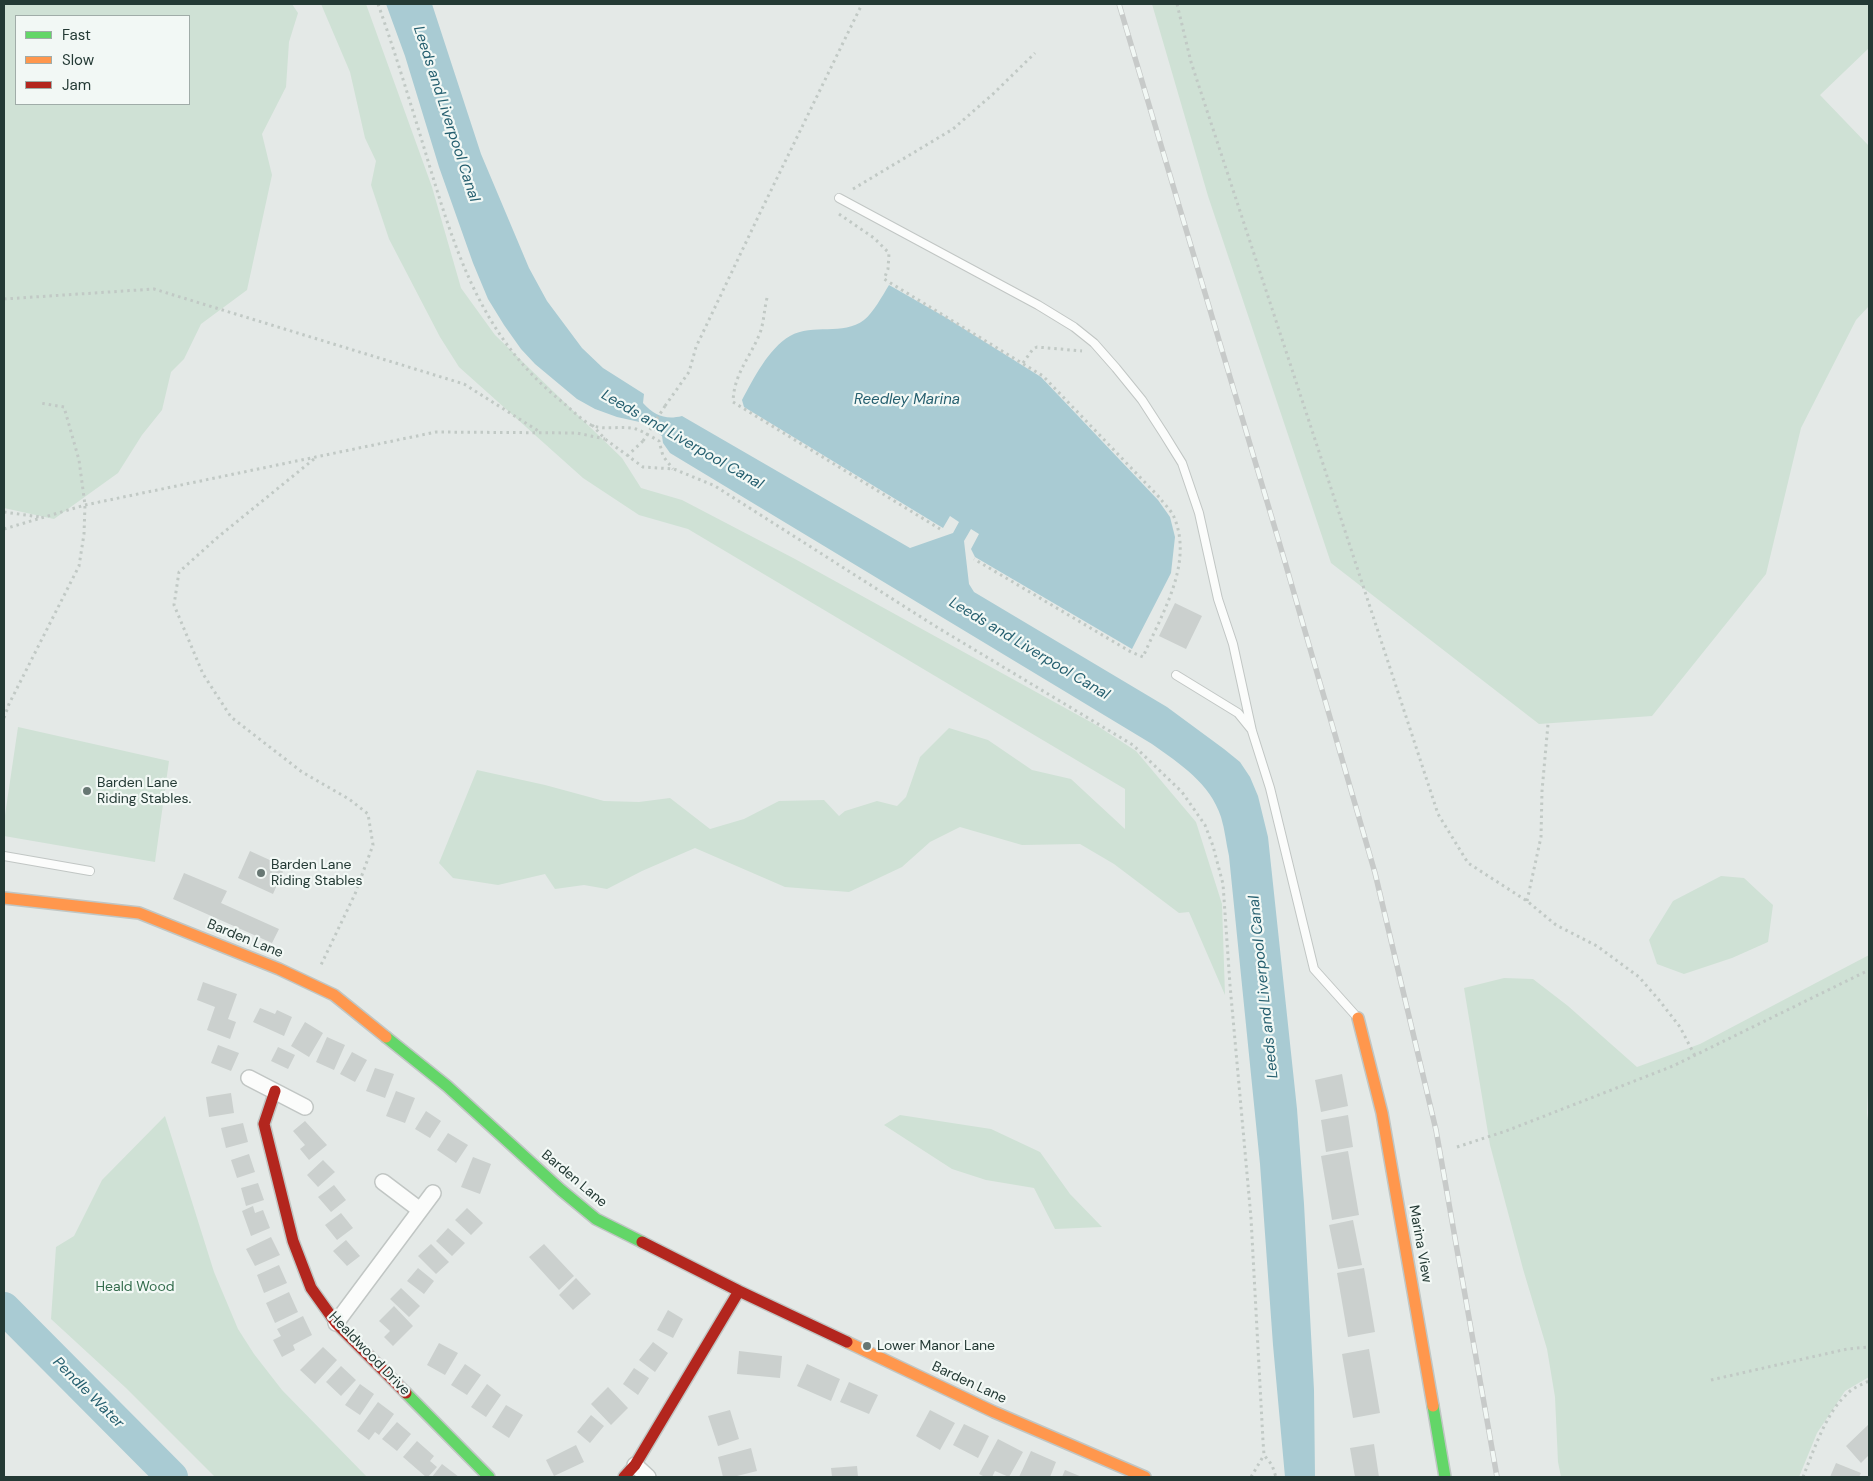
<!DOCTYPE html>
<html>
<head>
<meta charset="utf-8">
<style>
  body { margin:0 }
  #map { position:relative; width:1873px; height:1481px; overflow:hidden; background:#e4e9e7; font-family:"DM Sans",sans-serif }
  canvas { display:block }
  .frame { position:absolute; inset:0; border:5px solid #243a35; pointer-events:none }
  .legend { position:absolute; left:15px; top:15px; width:175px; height:90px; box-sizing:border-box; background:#f2f8f5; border:1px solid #a0aca8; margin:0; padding:6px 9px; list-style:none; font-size:15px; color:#243a35 }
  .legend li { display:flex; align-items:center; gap:10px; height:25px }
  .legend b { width:25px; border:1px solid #a0aca8 }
</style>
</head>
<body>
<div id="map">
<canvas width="1873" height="1481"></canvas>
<div class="frame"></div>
<ul class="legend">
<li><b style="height:6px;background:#63d668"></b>Fast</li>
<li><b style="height:6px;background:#ff974d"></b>Slow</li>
<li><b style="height:6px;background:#b3261e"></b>Jam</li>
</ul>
</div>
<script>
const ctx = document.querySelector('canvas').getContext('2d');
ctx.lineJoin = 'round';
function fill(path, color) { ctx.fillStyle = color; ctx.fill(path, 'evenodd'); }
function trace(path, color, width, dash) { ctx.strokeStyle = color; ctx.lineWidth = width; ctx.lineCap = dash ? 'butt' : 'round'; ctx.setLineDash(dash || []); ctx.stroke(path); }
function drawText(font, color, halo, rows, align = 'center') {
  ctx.font = font + ' "DM Sans",sans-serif'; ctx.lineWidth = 4.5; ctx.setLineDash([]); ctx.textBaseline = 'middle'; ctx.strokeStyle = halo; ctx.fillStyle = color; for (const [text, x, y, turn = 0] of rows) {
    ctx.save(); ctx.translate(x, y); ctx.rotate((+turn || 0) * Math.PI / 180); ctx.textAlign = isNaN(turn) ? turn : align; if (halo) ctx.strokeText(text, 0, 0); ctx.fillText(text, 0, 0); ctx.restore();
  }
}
fill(new Path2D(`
  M4,4H292L298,13L289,42L286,87L262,134L272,175L247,290L201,324L184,359L171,372L162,410L142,435L118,473L54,519L4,508ZM189,16V104H16V16Z
  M321,4H366L432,187L461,288L495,335L622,458L641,488L682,500L795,559L1096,725L1136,751L1196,822L1222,904L1225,995L1189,912L1179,913L1114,864L1080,844L1022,845L960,827L930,842L902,867L849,892L785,887L695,848L642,871L607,889L584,885L555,889L545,874L498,885L453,878L439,863L477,770L545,785L604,801L639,802L670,798L710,829L744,819L779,801L824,800L839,816L845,811L877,801L897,806L906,797L920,757L949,728L988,740L1032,770L1071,779L1125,829V789L688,529L639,515L583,478L459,367L440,337L389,239L371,185L376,161L365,138L350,72Z
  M1152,4H1867L1869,7V48L1820,95L1869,146V306L1856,320L1801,428L1766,574L1652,716L1539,724L1331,563L1208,196Z
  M18,727L169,761L155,862L4,836V822Z
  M1721,876L1744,878L1773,905L1768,942L1732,958L1684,974L1657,964L1649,940L1673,901Z
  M1869,955V1066L1867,1113L1869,1129V1377L1845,1391L1817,1433L1799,1477H1561L1558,1462L1555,1397L1547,1349L1523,1269L1490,1145L1464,988L1504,978L1533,979L1568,1006L1637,1067L1700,1044Z
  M900,1115L991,1129L1040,1152L1070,1194L1102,1227L1055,1229L1034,1188L986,1180L952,1169L884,1125Z
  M165,1116L214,1272L238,1329L254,1354L282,1390L367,1477H215L126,1388L51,1319L56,1247L74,1236L102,1180Z`), '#cfe1d5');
fill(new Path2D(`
  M386,4H432L481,154L529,268L547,301L582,348L603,368L644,394L643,403C655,416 666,420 682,416L910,548L953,533L959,522L950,516L943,528L744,407L742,400C754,378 768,349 790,336C813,323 843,336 864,320C873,313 883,295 889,285L945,317L1041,377L1158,500L1170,517L1175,537L1171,573L1132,649L975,557L971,549L979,534L971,529L964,541L969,584L974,592L1167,707L1224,749L1240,762L1250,777L1258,796L1268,837L1297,1109L1304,1204L1314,1390L1315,1477H1285L1273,1345L1260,1164L1229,856C1226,843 1225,830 1221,817C1210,783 1180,764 1152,744L670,453L663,443L662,436L644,423L617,417L595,409L577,399L535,364L521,349L504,325L488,299L473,263L439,167L405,56Z`), '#a9cbd3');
trace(new Path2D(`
  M4,1308L172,1477`), '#a9cbd3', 32);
fill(new Path2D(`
  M1175,603L1202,616L1186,649L1159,636Z
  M250,851L285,867L273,894L238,878Z
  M184,873L227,891L221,903L279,929L272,943L173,899Z
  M203,982L237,994L228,1019L236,1022L230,1039L207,1030L215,1007L197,1000Z
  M260,1008L275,1014L277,1010L292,1017L284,1036L253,1022Z
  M305,1022L323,1033L309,1057L291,1046Z
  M327,1037L345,1045L334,1070L316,1062Z
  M218,1045L239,1053L231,1071L211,1063Z
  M278,1047L295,1055L288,1069L271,1061Z
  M352,1052L367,1060L355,1082L340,1074Z
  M375,1068L394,1074L385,1098L366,1091Z
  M1342,1074L1348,1106L1321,1112L1315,1080Z
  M396,1091L415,1098L405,1123L386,1116Z
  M231,1093L234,1113L209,1117L206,1097Z
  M426,1111L441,1121L430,1138L415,1129Z
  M1348,1115L1353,1147L1326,1152L1321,1120Z
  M305,1121L327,1145L309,1160L300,1149L305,1145L293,1131Z
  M243,1123L248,1142L226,1148L221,1128Z
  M448,1133L468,1145L456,1163L437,1150Z
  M1348,1151L1359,1215L1332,1220L1321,1156Z
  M249,1154L255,1172L237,1178L231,1160Z
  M473,1157L491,1164L480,1194L461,1187Z
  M323,1160L335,1172L318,1187L307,1175Z
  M258,1183L264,1200L246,1206L241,1188Z
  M334,1185L346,1200L331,1212L318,1197Z
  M253,1206L255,1213L263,1210L270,1228L251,1236L242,1211Z
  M467,1208L483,1223L471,1235L455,1220Z
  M341,1213L353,1228L337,1240L325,1225Z
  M1353,1220L1362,1265L1338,1269L1329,1225Z
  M448,1228L465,1243L452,1256L436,1241Z
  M271,1237L280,1255L255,1266L246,1249Z
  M346,1240L360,1256L347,1266L333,1251Z
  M431,1244L449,1262L436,1274L418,1256Z
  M544,1244L574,1276L559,1290L529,1257Z
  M279,1265L287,1283L264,1293L257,1275Z
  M418,1268L434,1281L424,1294L407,1281Z
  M1364,1268L1375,1332L1348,1337L1337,1273Z
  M576,1278L591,1294L573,1310L559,1295Z
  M401,1288L420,1306L409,1317L390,1299Z
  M289,1292L298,1312L275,1323L266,1303Z
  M394,1306L413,1326L393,1346L384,1337L390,1331L379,1321Z
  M668,1310L683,1319L673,1338L657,1330Z
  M303,1316L312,1335L293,1345L295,1350L282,1357L273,1340L281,1336L277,1329Z
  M653,1342L668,1353L655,1372L639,1360Z
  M439,1343L458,1353L445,1375L427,1365Z
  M323,1347L337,1360L315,1384L300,1370Z
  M1369,1349L1380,1413L1353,1418L1342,1354Z
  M739,1351L782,1356L780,1378L737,1374Z
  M465,1364L481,1375L467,1395L451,1385Z
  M807,1364L840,1379L831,1401L797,1386Z
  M341,1366L356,1380L341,1396L326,1382Z
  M634,1368L649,1378L638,1395L623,1384Z
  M849,1382L878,1395L869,1414L840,1402Z
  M360,1384L374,1394L360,1415L345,1405Z
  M487,1384L501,1395L486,1417L471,1407Z
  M608,1387L628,1408L611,1425L591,1404Z
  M378,1402L394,1414L379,1435L375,1432L369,1440L357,1431Z
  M506,1405L523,1415L509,1438L492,1427Z
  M730,1410L739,1439L718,1446L708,1416Z
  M930,1410L955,1423L940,1450L916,1436Z
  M591,1415L604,1426L590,1443L577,1432Z
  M397,1422L411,1434L397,1451L382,1439Z
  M964,1424L989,1436L978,1458L953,1445Z
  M1869,1424V1455L1861,1463L1846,1446Z
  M998,1439L1023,1452L1009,1477L995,1471L992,1477H985L979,1474Z
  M417,1441L434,1456L430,1461L437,1467L428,1477H426L403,1457Z
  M1374,1444L1379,1477H1355L1350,1448Z
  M576,1445L584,1462L554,1476L546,1460Z
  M751,1448L757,1471L733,1477H723L718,1457Z
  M1031,1451L1056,1462L1050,1477H1019Z
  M1836,1463L1861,1473L1859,1477H1830Z
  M442,1464L459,1477H432Z
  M857,1466L858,1477H832L831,1468Z
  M1065,1470L1082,1477H1062Z`), '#cbd0ce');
const lane = new Path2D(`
  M839,198L1038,305L1074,327L1094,343L1116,368L1142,400L1164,434L1182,463L1199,513L1218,599L1233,644L1252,731L1270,788L1314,969L1357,1017
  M1176,675L1238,713L1251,729
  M4,856L90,871`);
const street = new Path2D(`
  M249,1078L305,1107
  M383,1182L420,1210
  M336,1323L433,1193
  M635,1465L648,1477`);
const fast = new Path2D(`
  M386,1037L447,1086L561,1190L596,1219L642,1242
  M406,1393L489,1477
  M1433,1406L1445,1477`);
const slow = new Path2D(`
  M4,898L139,913L279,969L334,995L386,1037
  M1358,1018L1382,1113L1433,1406
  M847,1342L994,1412L1145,1477`);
const jam = new Path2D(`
  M275,1091L264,1124L293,1241L311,1288L336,1323L406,1393
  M642,1242L739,1291L847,1342
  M624,1477L635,1465L739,1291`);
trace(lane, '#c1c6c4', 10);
trace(street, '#c1c6c4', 18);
trace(fast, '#c0c6c4', 14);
trace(slow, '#c0c6c4', 14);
trace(jam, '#c0c6c4', 14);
trace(new Path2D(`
  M378,4C394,49 408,95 422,141C452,240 477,334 561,401C570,408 580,419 591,425C604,431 623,425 636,429C644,432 652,437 659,441L663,456L673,469
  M1177,4L1191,62L1438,814L1468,863L1527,901L1556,925L1597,946L1639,977L1659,1000L1680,1027L1695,1056
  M853,189L953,129L993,94L1035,53
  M839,214L874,238L889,253L888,269L884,279L1043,376L1160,498C1164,504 1171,510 1174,517C1194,564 1161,615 1143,657L1131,652L974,559
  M767,298C764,310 764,322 760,333C750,358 734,373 733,402L940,529
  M4,299L154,289L464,384L540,432
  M1023,363L1033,349L1037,347L1082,351
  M665,406L689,372L696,347L759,215L862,4
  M592,425L605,439L643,467L674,469L715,486L935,626L1133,745L1182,792L1205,825L1213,846L1223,884L1230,985L1251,1218L1263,1441L1264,1455L1272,1465L1276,1477
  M627,456L643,441
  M314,459L218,537L179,572L174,605L203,674L231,717L302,772L349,799L368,814L373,845L355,894L320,967
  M4,512L40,517
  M4,529L85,505L436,432L577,433L605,439
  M4,718L9,704L79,566L84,534L85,505L79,460L64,407L40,403
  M1527,901L1541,837L1542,791L1548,724
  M1457,1147L1506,1131L1673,1066L1869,970
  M1711,1380L1847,1349L1869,1347
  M1251,1477L1264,1455
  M1803,1477C1813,1452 1826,1413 1846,1395C1852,1388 1861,1385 1869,1381`), '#c1c9c5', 3, [2.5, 4]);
trace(lane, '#fbfcfb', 8);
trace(street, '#fbfcfb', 15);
trace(fast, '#63d668', 11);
trace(slow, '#ff974d', 11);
trace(jam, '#b3261e', 11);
const rail = new Path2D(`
  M1119,4L1285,562L1375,873L1436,1130L1497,1477`);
trace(rail, '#c7cac9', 5.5);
trace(rail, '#f2f8f5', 4, [11]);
trace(new Path2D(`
  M643,441L665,406`), '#c1c9c5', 3, [2.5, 4]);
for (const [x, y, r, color] of [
  [87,791,5,"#677773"],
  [261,873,5,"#677773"],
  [867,1346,5,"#677773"]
]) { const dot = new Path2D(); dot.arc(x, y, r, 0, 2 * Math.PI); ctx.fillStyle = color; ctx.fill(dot); trace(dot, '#f2f8f5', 2); }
drawText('14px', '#243a35', '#f2f8f5', [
  ["Barden Lane",97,783],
  ["Riding Stables.",97,799],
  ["Barden Lane",271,865],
  ["Riding Stables",271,881],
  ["Lower Manor Lane",877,1346]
], 'left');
drawText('14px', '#243a35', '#f2f8f5', [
  ["Barden Lane",245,939,22],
  ["Barden Lane",574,1179,40],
  ["Marina View",1420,1244,80],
  ["Healdwood Drive",369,1354,46],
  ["Barden Lane",969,1383,25]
]);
drawText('14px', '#336c4c', '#f2f8f5', [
  ["Heald Wood",135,1287]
]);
drawText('italic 15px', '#255f6f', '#f2f8f5', [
  ["Leeds and Liverpool Canal",446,114,72],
  ["Reedley Marina",907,400],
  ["Leeds and Liverpool Canal",682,440,30],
  ["Leeds and Liverpool Canal",1029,649,31],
  ["Leeds and Liverpool Canal",1264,987,-96],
  ["Pendle Water",88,1393,45]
]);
</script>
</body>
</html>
